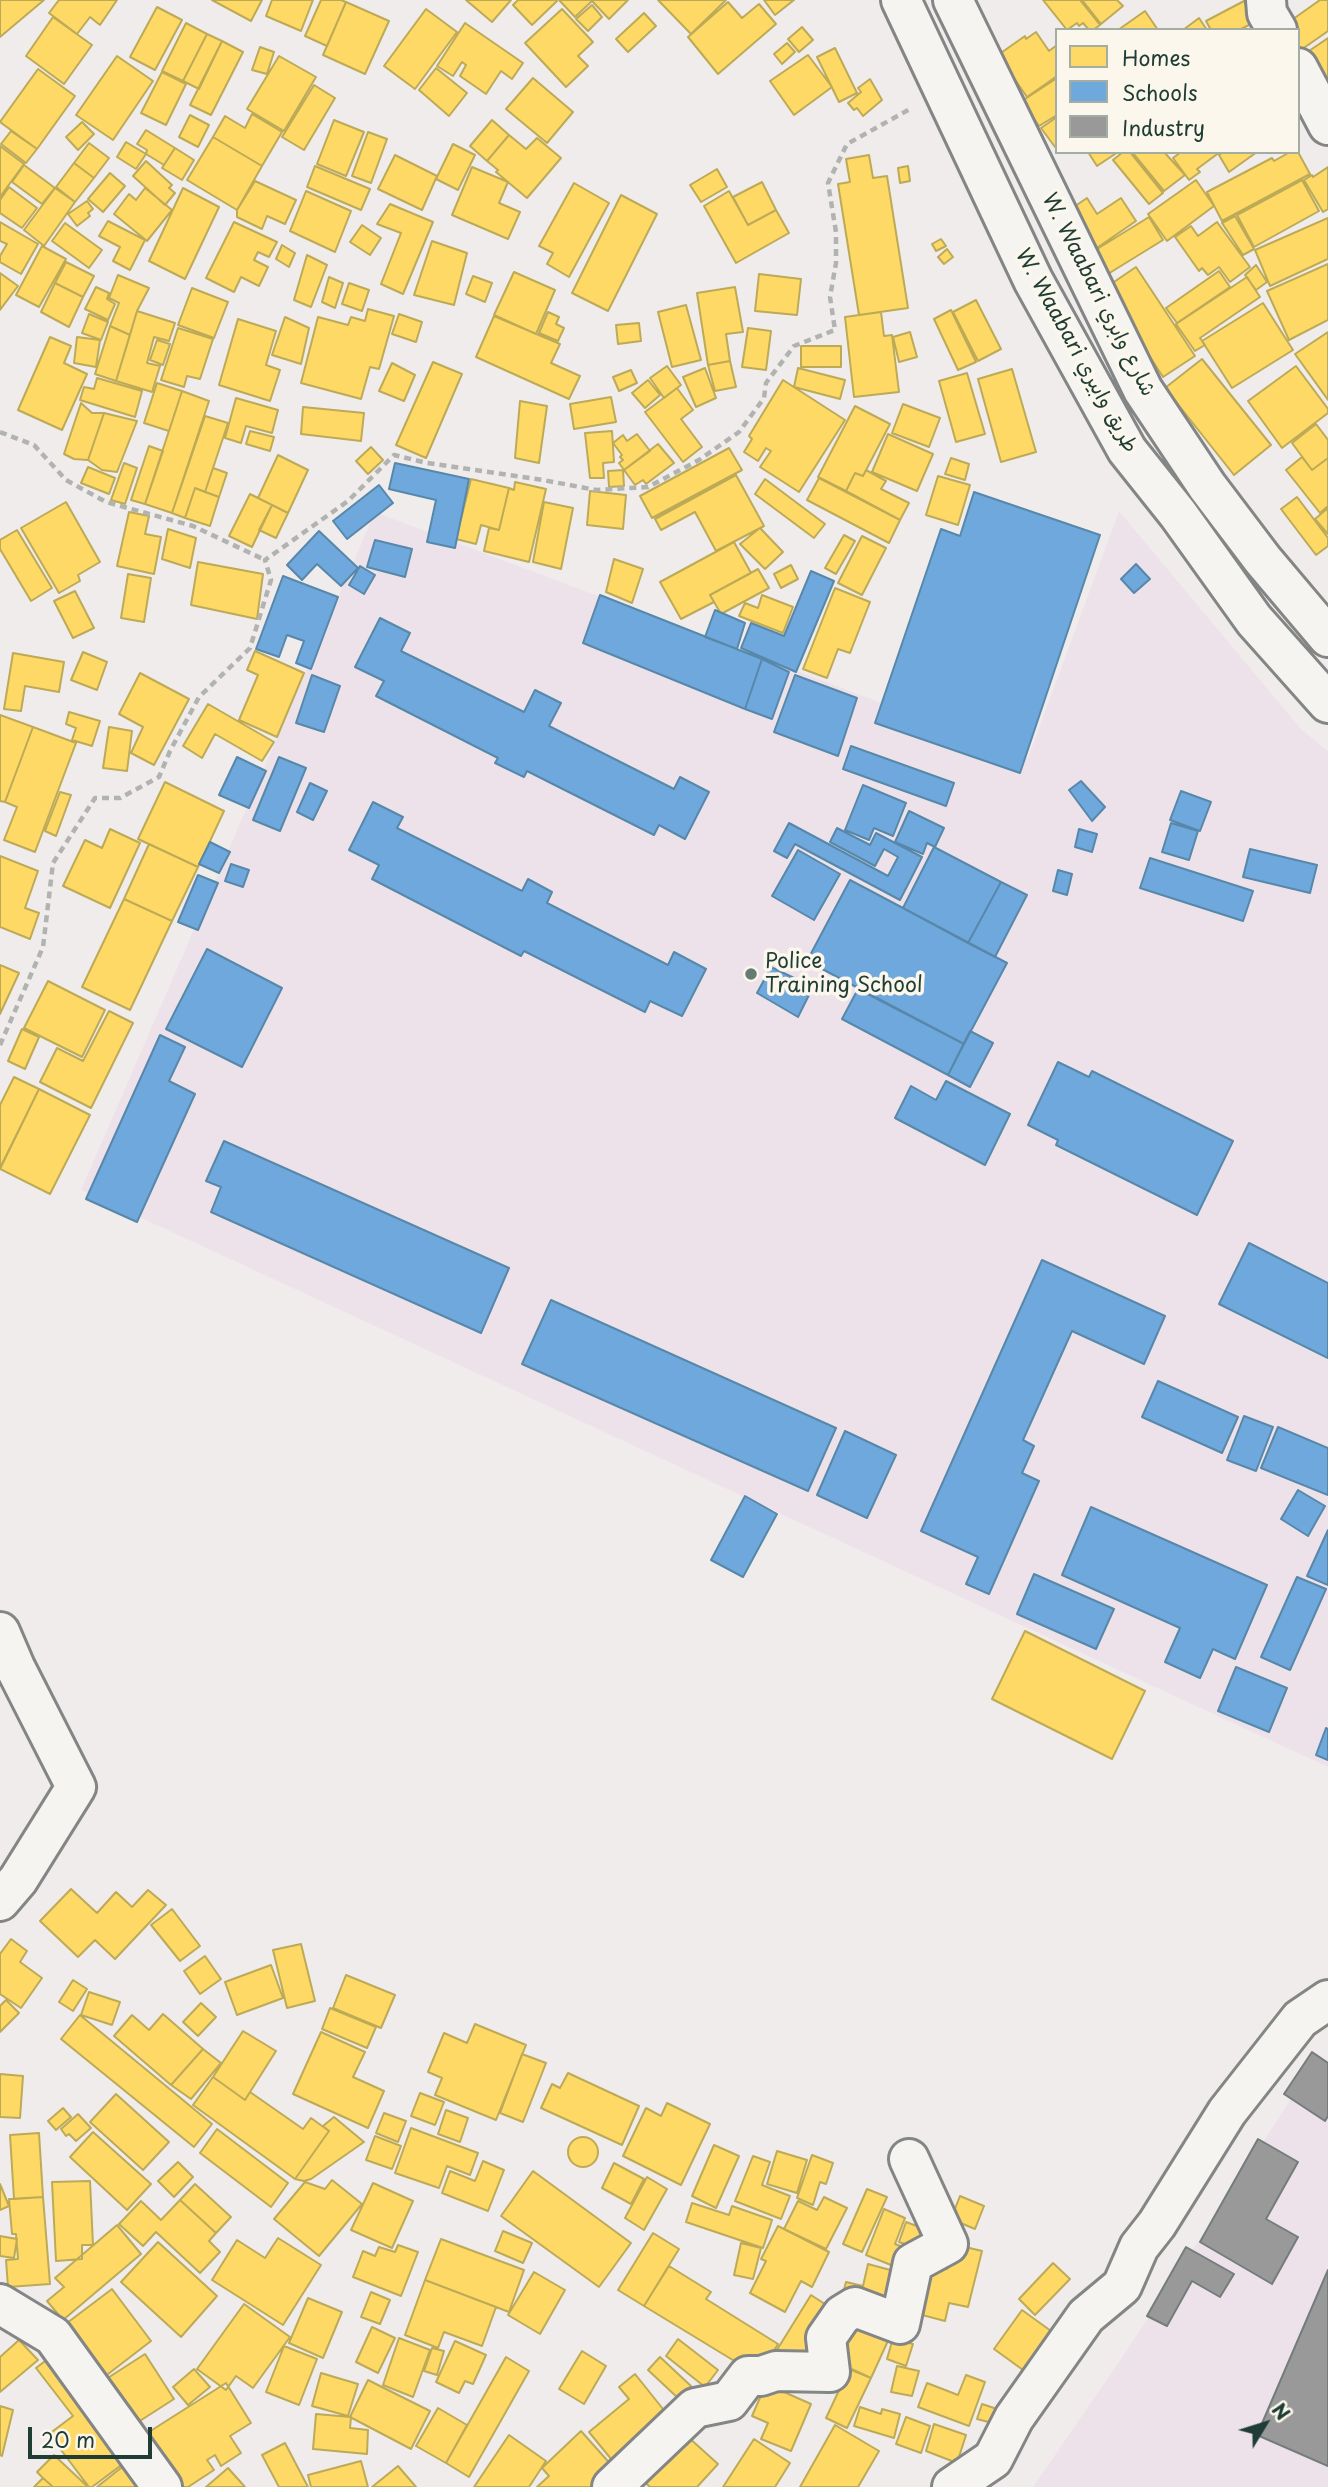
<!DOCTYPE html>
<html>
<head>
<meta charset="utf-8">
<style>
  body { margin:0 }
  #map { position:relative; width:1328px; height:2487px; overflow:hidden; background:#f1ecec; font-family:"Playpen Sans",sans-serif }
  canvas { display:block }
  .legend { position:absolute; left:1055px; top:28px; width:245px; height:126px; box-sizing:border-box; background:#fbf7ec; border:2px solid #a3ada2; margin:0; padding:9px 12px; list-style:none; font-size:21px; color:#1f3d34 }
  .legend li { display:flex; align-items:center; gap:14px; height:35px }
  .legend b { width:35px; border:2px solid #a3ada2 }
  .north { position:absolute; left:1230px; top:2389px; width:70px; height:70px; -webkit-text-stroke:5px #fbf7ec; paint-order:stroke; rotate:52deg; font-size:19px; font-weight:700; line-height:28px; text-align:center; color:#1f3d34 }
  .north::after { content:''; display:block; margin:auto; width:24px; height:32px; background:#1f3d34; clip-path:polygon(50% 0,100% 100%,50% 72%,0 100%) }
  .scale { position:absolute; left:28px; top:2427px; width:124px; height:32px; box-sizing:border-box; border:4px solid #1f3d34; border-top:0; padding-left:9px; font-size:21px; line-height:24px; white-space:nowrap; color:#1f3d34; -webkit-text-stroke:5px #fbf7ec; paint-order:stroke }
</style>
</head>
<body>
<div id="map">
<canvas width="1328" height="2487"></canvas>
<ul class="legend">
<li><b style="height:19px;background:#ffd966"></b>Homes</li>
<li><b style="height:19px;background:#6fa8dc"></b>Schools</li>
<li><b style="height:19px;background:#999"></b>Industry</li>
</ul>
<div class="north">N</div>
<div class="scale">20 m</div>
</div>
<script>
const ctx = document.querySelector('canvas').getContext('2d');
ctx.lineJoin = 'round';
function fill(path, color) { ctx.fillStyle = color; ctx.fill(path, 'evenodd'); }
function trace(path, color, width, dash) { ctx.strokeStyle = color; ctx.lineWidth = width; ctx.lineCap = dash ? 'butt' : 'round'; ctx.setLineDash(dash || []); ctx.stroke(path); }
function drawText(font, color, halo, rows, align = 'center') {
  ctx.font = font + ' "Playpen Sans","Playpen Sans Arabic",sans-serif'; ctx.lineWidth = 7; ctx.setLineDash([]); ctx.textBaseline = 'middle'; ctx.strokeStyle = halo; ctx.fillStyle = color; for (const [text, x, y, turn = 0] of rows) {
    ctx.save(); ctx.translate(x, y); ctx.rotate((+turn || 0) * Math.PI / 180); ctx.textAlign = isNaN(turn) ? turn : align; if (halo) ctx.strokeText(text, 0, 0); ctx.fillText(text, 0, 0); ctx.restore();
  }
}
fill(new Path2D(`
  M1119,511L1301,729L1328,751V1767L81,1190L375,512L1028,758Z
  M1310,2070L1328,2079V2487H1033L1123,2356Z`), '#ede2ea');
const homes = new Path2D(`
  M0,0H44L0,37Z
  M59,0H117L100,25L90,17L77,34L49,13Z
  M212,0H262L251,21Z
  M272,0H313L301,31L266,16Z
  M321,0H341L346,2L327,46L305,36Z
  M466,0H511L492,22Z
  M518,0H556L557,1L532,25L513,5Z
  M559,0H628L609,19L592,1L575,17Z
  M658,0H726L691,34Z
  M764,0H794L775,15Z
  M1043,0H1080L1100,25L1093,30H1089L1083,23L1079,26L1077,23L1067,30Z
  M1082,0H1117L1123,6L1101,24Z
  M1320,0H1328V31L1298,52V30L1279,29Z
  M1244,1L1255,22L1239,30H1211L1206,21Z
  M346,2L389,21L365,74L323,55Z
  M728,2L742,18L759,4L776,24L718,74L688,37Z
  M592,5L602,17L588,31L576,19Z
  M157,7L182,20L155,70L130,57Z
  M426,9L457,32L415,89L384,66Z
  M562,9L593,42L578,56L588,66L566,87L525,43Z
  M1145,11L1158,30H1118Z
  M644,13L656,26L628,52L616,39Z
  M53,17L92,45L64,84L26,56Z
  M1199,18L1207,30H1183Z
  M186,23L207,34L183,81L162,71Z
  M465,23L523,63L512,79L501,71L486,94L460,76L466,65L462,62L453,76L437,66Z
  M802,27L813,40L799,52L788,39Z
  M1036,32L1049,51L1057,45V76L1027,97L998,55L1025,36L1026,39Z
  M207,34L222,41L199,89L183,81Z
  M1328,38V92L1303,55Z
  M222,41L243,52L211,115L190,105Z
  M787,43L795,52L782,64L774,54Z
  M260,47L274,52L267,74L252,70Z
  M835,48L857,93L839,102L817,57Z
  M808,55L832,87L794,115L770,81Z
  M117,56L153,81L113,140L76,115Z
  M279,56L316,77L284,131L247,109Z
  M436,68L467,93L449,116L419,90Z
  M38,69L75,96L37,149L0,122Z
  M162,72L186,84L166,125L141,113Z
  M533,78L573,112L547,143L506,109Z
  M1057,78V115L1039,126L1022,101Z
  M870,79L882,100L863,116L857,108L854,110L848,103L861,92L858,88Z
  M314,85L335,98L304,150L282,137Z
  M252,114L282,132L262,166L213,137L225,116L245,128Z
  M190,115L209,125L198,147L179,137Z
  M1057,117V146L1055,147L1041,128Z
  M334,120L364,132L346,176L317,164Z
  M492,120L509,135L487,161L470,146Z
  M82,122L94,134L78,150L66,137Z
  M146,130L175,148L164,165L146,154L147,150L137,144Z
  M11,131L37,149L26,163L1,144Z
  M368,132L387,139L371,183L352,176Z
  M509,135L526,149L537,138L561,158L527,198L496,172L498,170L487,161Z
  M213,137L262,166L237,210L187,180Z
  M126,142L146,154L136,169L117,157Z
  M89,143L109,158L94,178L74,163Z
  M453,144L475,155L458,190L436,179Z
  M0,146L24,164L0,197Z
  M175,148L194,160L182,180L162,168Z
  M1088,152H1118L1097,166Z
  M1123,152H1130L1163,193L1149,204L1113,160Z
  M1132,152H1164L1185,175L1164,191Z
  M1181,152H1220L1197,169L1200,172L1189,180L1173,158Z
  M1223,152H1257L1229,172L1219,155Z
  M1290,152H1298L1310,174L1222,221L1207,192L1272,158L1274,161Z
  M395,155L437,176L422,210L378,189Z
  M869,155L873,178L887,176L908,308L859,315L838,184L850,182L846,159Z
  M146,161L172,185L169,188L175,193L165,205L133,176Z
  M74,163L94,178L75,202L56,187Z
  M24,165L55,188L42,204L12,182Z
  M315,166L370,189L361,210L307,187Z
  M908,166L910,181L900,183L898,168Z
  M472,167L508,182L499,203L520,212L508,239L452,215Z
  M1328,167V209L1323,212L1304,180L1312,175L1313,177Z
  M717,169L727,187L701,202L690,185Z
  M110,173L125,186L103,212L88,199Z
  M1196,180L1214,206L1167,241L1148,214Z
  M1302,180L1319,211L1254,247L1237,215Z
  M255,181L296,200L285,224L267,216L262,229L237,217V210Z
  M762,182L776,210L748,225L733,197Z
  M574,183L609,203L569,277L547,264L553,253L539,246Z
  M9,187L37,208L22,228L0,213V200Z
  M55,188L75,202L44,246L24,230Z
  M145,188L172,210L147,241L114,214L129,194L136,200Z
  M183,188L219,207L185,279L149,261Z
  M306,191L351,211L335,252L290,231Z
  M729,191L748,225L776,210L789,233L736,263L704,206Z
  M621,195L657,214L608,311L572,293Z
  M1087,198L1097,214L1121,198L1136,221L1091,252L1065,213Z
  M87,201L93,209L88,213L90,216L77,226L68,214Z
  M390,204L433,222L403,294L381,284L401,233L377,224Z
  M1235,216L1254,249L1243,255L1222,223Z
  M1149,217L1163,240L1103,277L1089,254Z
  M1328,218V259L1270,286L1255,250Z
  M108,221L145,240L130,270L113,261L120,247L99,236Z
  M0,222L38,244L21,274L0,262V256L7,244L0,241Z
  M234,222L277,242L269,257L258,252L254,260L268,267L259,286L241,277L234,292L206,278Z
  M1217,222L1250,267L1230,282L1219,267L1208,275L1202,268L1199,271L1175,237L1191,226L1198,236Z
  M65,223L102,250L89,268L52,241Z
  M362,225L381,238L370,255L350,242Z
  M941,239L946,246L936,251L932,244Z
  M432,241L467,253L454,305L414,295Z
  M282,245L295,253L289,267L276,259Z
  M42,246L66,259L39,307L16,295Z
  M947,249L953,257L944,264L938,257Z
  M307,255L327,265L311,307L294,300Z
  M66,262L94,276L83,297L55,283Z
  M1328,264V320L1289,340L1267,291Z
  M1256,265L1267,282L1256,290L1245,275Z
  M1136,267L1195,356L1163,377L1105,288Z
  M1219,271L1230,287L1177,323L1166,308Z
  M514,272L555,290L536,334L494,315Z
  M0,273L18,286L0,310Z
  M759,274L801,279L797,315L755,311Z
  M118,275L149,288L137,311L130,335L110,326L119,303L109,298Z
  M473,276L492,283L485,302L466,294Z
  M329,277L343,283L335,308L322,302Z
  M1247,277L1260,297L1200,338L1205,345L1195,351L1176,324Z
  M55,283L83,297L69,327L41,312Z
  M349,283L369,290L362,311L342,304Z
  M96,287L109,293L107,299L115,304L108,320L85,309Z
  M735,287L743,332L726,334L730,361L708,365L697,293Z
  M192,288L228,302L214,338L178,325Z
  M976,300L1001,349L978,361L953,312Z
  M1263,303L1293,350L1232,388L1202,341Z
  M686,305L701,360L672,367L658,312Z
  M368,309L394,316L379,369L370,367L361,399L301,383L318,317L348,325L351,317L365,321Z
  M951,310L976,362L958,370L934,319Z
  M137,311L175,323L169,341L154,337L147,363L160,366L152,392L116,381Z
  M548,312L559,317L556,324L564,328L558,341L539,333Z
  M881,312L884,336L892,335L899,392L854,397L845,317Z
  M89,314L108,322L101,340L82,333Z
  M399,314L422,322L416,342L392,334Z
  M494,316L560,344L551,363L580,376L569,399L476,357Z
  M285,317L309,328L301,364L272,355Z
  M238,319L276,331L266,365L280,370L270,401L219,385Z
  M639,323L641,341L618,344L616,325Z
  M110,326L130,335L116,381L95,374Z
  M178,328L213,339L200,379L187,376L184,387L161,380Z
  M748,328L771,331L766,370L742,367Z
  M910,332L917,357L899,362L893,337Z
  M1328,332V400L1295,354Z
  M50,337L71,346L64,363L87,374L62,430L18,410Z
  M77,337L100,340L96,367L74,363Z
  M157,340L170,344L163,365L150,360Z
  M801,346H841V367H801Z
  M1202,359L1271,445L1234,475L1165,388Z
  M730,361L736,387L715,391L708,365Z
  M433,362L462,374L426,458L396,445Z
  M392,363L415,375L404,401L379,391Z
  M667,366L681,385L664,398L650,378Z
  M1296,366L1328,409V413L1282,448L1248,401Z
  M705,368L716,398L696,407L683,377Z
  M798,368L845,380L840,399L794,387Z
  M1012,369L1036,452L1001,462L978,379Z
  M631,370L637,383L619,391L613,377Z
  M967,373L985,434L956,442L939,381Z
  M97,378L142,391L135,417L80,400L84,387L94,389Z
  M648,380L660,395L645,408L632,393Z
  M783,380L845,420L799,492L760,467L771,451L766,448L758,461L744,452L752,439L749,436Z
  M157,383L182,391L169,431L144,423Z
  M677,388L693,410L681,419L702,447L683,462L645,412Z
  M182,391L209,401L172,513L145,504Z
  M611,397L616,422L574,429L570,404Z
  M236,398L278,410L272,433L246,426L241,443L225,438Z
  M520,401L547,406L539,463L515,458Z
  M81,403L92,413H104L88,460L74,459L64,454Z
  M903,404L940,418L929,447L892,433Z
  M855,406L890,424L863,476L855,473L846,491L818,477Z
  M303,407L364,413L361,441L301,434Z
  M104,413L137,421L117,472L102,470L88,460Z
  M205,416L228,423L205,492L195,488L185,518L172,513Z
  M1316,424L1328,440V458L1312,470L1292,443Z
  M250,431L274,437L270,451L246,444Z
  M612,431L614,462L603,463L604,478H590L585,433Z
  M637,434L650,451L624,470L619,463L623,460L620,457L622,455L613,443L623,435L627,441Z
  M888,434L933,454L917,491L872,472Z
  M658,444L674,463L646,484L643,480L635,485L624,470Z
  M149,446L163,451L145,504L131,500Z
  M371,447L383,460L368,474L356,461Z
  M729,448L742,470L652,518L640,496Z
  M278,455L308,470L288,513L258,498Z
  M1302,457L1312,470L1328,458V506L1320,513L1286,470Z
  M951,458L969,464L965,480L945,474Z
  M124,463L137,468L125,504L111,500Z
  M88,467L115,478L109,494L81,483Z
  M213,468L227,473L219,497L205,492Z
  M623,470L624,486L609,487L608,471Z
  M866,470L886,481L881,489L909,503L900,520L846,491L855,473L863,476Z
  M736,475L764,526L716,551L695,512L661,530L655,519Z
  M938,476L970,485L958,525L926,515Z
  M819,478L900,520L889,543L807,500Z
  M471,479L509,488L499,530L481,525L476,544L456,539Z
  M765,479L825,524L814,538L755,494Z
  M515,482L546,489L529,562L484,551L489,528L499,530L509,488L514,490Z
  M195,488L219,497L210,526L185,518Z
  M590,491L626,495L623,529L587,525Z
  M250,494L272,505L252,547L229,536Z
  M1297,497L1328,538V546L1316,555L1281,509Z
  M66,502L100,562L78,575L80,581L59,593L21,528Z
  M544,502L573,508L561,569L533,562Z
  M272,505L288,513L276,538L259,530Z
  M1328,508V534L1315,519Z
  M129,512L149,516L145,534L161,537L154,574L117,566Z
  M760,528L783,552L765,569L740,544Z
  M168,529L196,538L190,568L162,559Z
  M17,530L52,588L31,601L0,549V540Z
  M844,535L855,541L836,574L825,568Z
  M862,536L886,548L862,595L838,583Z
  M734,542L751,573L710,595L714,602L681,619L660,582Z
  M614,559L643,569L632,603L606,592Z
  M198,562L263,574L257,619L191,605Z
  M791,565L798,579L781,588L774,574Z
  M758,569L769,588L721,614L710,595Z
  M128,574L151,578L144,622L121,618Z
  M835,588L870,602L850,653L838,649L827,678L803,669Z
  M75,591L94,628L73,638L54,601Z
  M762,595L793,607L783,633L739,616L745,603L758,608Z
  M255,651L304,673L277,737L239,720L258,675L247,670Z
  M83,652L107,662L97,690L71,680Z
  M13,653L64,662L59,692L25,686L21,711L4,709Z
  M140,673L189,699L154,765L131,753L143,727L119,714Z
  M208,704L274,742L262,761L215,734L202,758L183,746Z
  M69,712L100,721L92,746L72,740L76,728L66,724Z
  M0,715L33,727L5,802L0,801Z
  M33,727L76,743L35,852L4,840L17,807L5,802Z
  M109,727L132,731L127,771L103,768Z
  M165,782L224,811L198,867L138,839Z
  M60,792L71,795L56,836L45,831Z
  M110,829L140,843L110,908L63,886L85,840L102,848Z
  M149,844L198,867L172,921L124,899Z
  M0,856L38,871L25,908L39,913L30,939L0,927Z
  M124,899L172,921L130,1010L82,987Z
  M0,965L19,973L0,1014Z
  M48,981L105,1010L82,1057L24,1028Z
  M109,1011L133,1023L91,1108L40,1082L57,1048L83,1061Z
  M22,1029L39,1037L25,1069L8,1061Z
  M14,1077L39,1089L0,1168V1105Z
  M39,1089L90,1115L50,1194L0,1169Z
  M1025,1631L1145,1691L1112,1759L992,1699Z
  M71,1889L97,1913L116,1892L132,1907L148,1890L166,1905L115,1959L95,1940L78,1957L40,1921Z
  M172,1909L200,1946L180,1961L151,1925Z
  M11,1939L27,1951L20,1962L42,1978L21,2008L0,1994V1954Z
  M301,1944L315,2001L287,2008L273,1950Z
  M205,1956L221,1979L200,1994L184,1971Z
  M271,1965L283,1998L237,2015L225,1982Z
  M346,1975L395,1995L381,2028L333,2008Z
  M73,1980L87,1989L73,2011L59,2002Z
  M89,1992L120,2002L112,2025L81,2015Z
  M6,2000L19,2013L0,2032V2006Z
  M201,2003L216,2017L198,2036L183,2022Z
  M330,2008L376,2027L367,2048L322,2029Z
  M163,2014L203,2049L171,2085L114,2036L132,2015L149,2030Z
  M80,2015L212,2124L194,2147L61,2039Z
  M475,2024L526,2045L496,2120L435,2095L442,2078L428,2072L444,2033L467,2043Z
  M243,2031L276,2051L245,2100L213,2077Z
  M321,2032L365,2052L353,2077L384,2091L368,2128L293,2094Z
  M203,2049L221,2063L191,2099L171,2085Z
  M522,2054L546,2063L523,2122L500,2113Z
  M568,2073L639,2106L622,2145L541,2108L552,2084L560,2088Z
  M0,2074L23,2076L20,2118L0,2117Z
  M213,2077L245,2100L250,2092L303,2129L311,2118L329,2131L295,2179L193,2105Z
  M420,2093L444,2102L435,2125L411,2116Z
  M116,2094L169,2142L143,2170L90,2122Z
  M667,2103L710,2124L681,2185L623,2156L646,2108L661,2116Z
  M63,2108L71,2117L56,2130L48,2121Z
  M446,2110L468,2118L460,2142L438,2134Z
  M384,2113L406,2121L398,2142L376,2133Z
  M78,2114L91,2128L76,2141L69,2134L66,2136L61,2129Z
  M334,2117L364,2142L311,2179L304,2181L295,2179L329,2131L323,2126Z
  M411,2128L478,2153L470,2175L447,2166L439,2188L395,2173Z
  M217,2129L288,2183L271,2207L200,2153Z
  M93,2132L151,2184L127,2210L70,2157Z
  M39,2133L43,2197L14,2199L10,2135Z
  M375,2136L401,2146L392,2169L366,2160Z
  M568 2152a15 15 0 1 1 30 0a15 15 0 1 1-30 0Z
  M714,2145L739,2156L716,2208L692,2196Z
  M777,2151L807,2160L797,2193L767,2184Z
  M812,2155L833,2163L826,2184L820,2182L813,2205L797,2198Z
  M753,2156L770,2162L762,2185L790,2196L781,2219L735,2201Z
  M483,2161L504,2170L488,2211L442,2193L450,2171L475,2181Z
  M178,2162L193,2177L174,2197L158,2181Z
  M614,2163L644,2179L631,2204L602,2188Z
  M533,2171L631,2243L599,2287L501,2216Z
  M647,2177L667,2189L644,2230L625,2218Z
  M332,2180L362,2204L319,2256L274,2219L305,2182L325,2189Z
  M90,2181L93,2245H82V2259L56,2261L52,2182Z
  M373,2183L413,2201L392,2248L351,2230Z
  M0,2184L9,2206L0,2210Z
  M195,2184L231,2217L216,2233L180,2200Z
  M867,2189L887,2197L862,2252L843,2244Z
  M960,2196L984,2206L975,2229L951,2219Z
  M43,2197L50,2284L8,2287L6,2260L18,2259L16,2234H12L9,2199Z
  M824,2197L847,2208L826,2249L784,2229L798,2201L817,2210Z
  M180,2200L216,2233L209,2241L220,2252L200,2273L156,2232L143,2246L119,2224L141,2201L161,2220Z
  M692,2203L729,2215L732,2206L772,2220L763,2248L686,2222Z
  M884,2209L905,2218L895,2244L913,2251L906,2271L866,2255Z
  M906,2222L933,2232L926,2252L899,2242Z
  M117,2225L141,2254L63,2320L47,2301L64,2287L55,2278Z
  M778,2226L829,2252L812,2287L801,2281L785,2312L750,2293L766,2261L761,2259Z
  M503,2231L532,2243L523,2263L495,2251Z
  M653,2233L679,2249L644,2306L618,2290Z
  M0,2236L17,2239L14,2258L0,2256Z
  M278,2238L321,2265L283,2325L212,2280L237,2240L265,2258Z
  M441,2239L524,2270L509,2312L425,2280Z
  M158,2242L217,2296L181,2337L121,2282Z
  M741,2243L761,2248L753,2279L734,2275Z
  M953,2244L982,2251L968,2307L949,2303L945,2321L907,2311L919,2263L947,2269Z
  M398,2245L418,2252L401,2296L353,2277L363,2251L375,2256L379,2247L395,2252Z
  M1053,2263L1070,2279L1035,2315L1019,2299Z
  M868,2264L909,2275L899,2313L842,2298L846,2282L863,2286Z
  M669,2266L711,2292L706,2299L778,2344L759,2376L644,2306Z
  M534,2272L565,2290L540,2334L508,2315Z
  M425,2280L496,2307L482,2346L444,2332L438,2348L405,2335Z
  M112,2289L151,2341L99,2381L59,2329Z
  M371,2292L390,2300L380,2324L361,2317Z
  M811,2295L834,2310L797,2367L775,2353Z
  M308,2298L342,2312L323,2358L289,2343Z
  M244,2304L290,2337L253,2388L236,2376L226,2390L197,2369Z
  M1022,2310L1051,2331L1023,2370L994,2349Z
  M854,2314L892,2332L871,2378L832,2360Z
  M372,2327L395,2338L378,2373L356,2362Z
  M399,2338L430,2350L413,2397L383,2385Z
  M893,2338L913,2344L906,2366L887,2359Z
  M678,2339L718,2370L705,2387L666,2356Z
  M19,2340L38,2360L0,2392V2357Z
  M455,2341L486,2355L473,2384L465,2381L459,2393L436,2382Z
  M284,2346L317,2359L299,2405L266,2392Z
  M432,2348L444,2351L437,2375L424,2371Z
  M582,2351L606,2366L584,2404L559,2389Z
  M145,2354L174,2399L132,2426L103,2381Z
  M53,2355L132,2457L92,2487H89L49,2434L73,2416L36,2368Z
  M506,2357L529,2371L469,2477L446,2463Z
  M660,2357L691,2386L679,2399L648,2370Z
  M897,2366L919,2371L912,2396L891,2392Z
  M194,2369L210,2387L188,2405L173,2387Z
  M849,2369L871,2378L847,2428L826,2418Z
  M321,2373L358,2384L348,2416L312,2406Z
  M635,2374L671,2419L616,2465L589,2432L629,2399L619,2387Z
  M966,2375L985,2382L969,2426L918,2407L927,2383L958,2395Z
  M368,2380L430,2411L411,2449L350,2417Z
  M226,2383L251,2423L230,2436L241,2453L221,2466L215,2455L207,2460L214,2470L188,2487H173L141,2437Z
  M766,2384L811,2404L791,2451L761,2439L768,2423L752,2416Z
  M982,2404L997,2409L992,2423L977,2419Z
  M0,2406L13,2410L2,2456L0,2455Z
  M860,2407L881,2414L882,2409L900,2414L894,2438L854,2426Z
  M438,2408L467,2425L446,2463L416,2446Z
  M316,2414L351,2417L350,2428L368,2430L367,2454L313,2449Z
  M906,2417L930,2426L921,2453L896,2444Z
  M934,2424L966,2435L957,2463L926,2451Z
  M835,2425L879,2451L858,2487H800Z
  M677,2427L718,2464L697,2487H650L635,2473Z
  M581,2431L614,2468L593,2487H537L549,2476L542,2468Z
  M509,2435L546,2461L529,2487H474Z
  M754,2439L790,2463L775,2487H723Z
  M285,2443L308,2487H279L262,2455Z
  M54,2455L88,2487H53L43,2478L37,2472Z
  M131,2460L138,2487H97Z
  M361,2461L368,2487H311L308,2475Z
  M398,2466L416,2487H372Z
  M228,2468L245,2487H206Z
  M43,2478L53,2487H34Z`);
fill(homes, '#ffd966');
trace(homes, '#bcaa57', 2);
const schools = new Path2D(`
  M395,463L469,479L455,548L427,542L436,500L389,489Z
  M379,485L393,503L347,539L333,521Z
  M974,492L1100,535L1020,773L875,723L941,529L960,536Z
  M319,531L358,568L341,586L317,564L302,580L287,565Z
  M375,540L412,549L405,577L367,567Z
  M1136,564L1150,579L1134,593L1121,579Z
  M360,566L375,575L364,594L349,585Z
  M811,571L834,581L796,672L741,648L751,623L784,636Z
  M283,576L338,597L311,669L296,663L304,641L287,635L279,657L256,649Z
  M600,595L762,659L745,709L583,643Z
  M715,610L745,623L737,649L705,637Z
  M380,618L410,633L401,651L524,712L535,690L561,703L549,726L674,789L680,777L709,792L685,839L659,825L654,835L527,771L524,777L495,763L498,758L376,696L384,681L355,667Z
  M762,659L789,672L772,719L745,709Z
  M312,675L340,686L324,732L296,723Z
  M795,675L857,698L838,756L774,732Z
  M851,746L954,783L946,806L843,769Z
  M237,757L266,771L249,808L219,795Z
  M279,757L306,768L280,831L253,820Z
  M1081,781L1105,807L1092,821L1069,790Z
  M310,783L327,791L313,820L297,812Z
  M863,785L906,803L893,836L874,828L869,840L845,830Z
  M1181,791L1211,802L1200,831L1170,820Z
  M373,802L403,817L397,828L522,891L528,879L552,892L547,903L668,965L674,952L706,969L682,1016L650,1001L645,1012L524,951L521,956L372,879L379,865L349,850Z
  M909,811L944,828L935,847L927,843L923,854L895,842Z
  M789,823L888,876L898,857L884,849L875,866L830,842L837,828L870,845L876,833L922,857L900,900L795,844L787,858L774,851Z
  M1171,823L1198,831L1189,860L1162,852Z
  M1079,829L1097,834L1092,852L1075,847Z
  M210,842L230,852L219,873L199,864Z
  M934,847L1001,882L968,943L903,908Z
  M1250,849L1317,865L1310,893L1243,877Z
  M798,850L840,874L814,920L772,896Z
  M1150,858L1253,891L1243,921L1140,888Z
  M231,864L249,870L243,887L225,881Z
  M1058,870L1072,874L1067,895L1053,891Z
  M198,875L218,883L198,930L178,922Z
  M850,880L1007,963L964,1044L807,961Z
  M1001,882L1027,895L995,957L968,943Z
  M207,949L282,988L242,1067L166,1029Z
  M771,967L813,987L798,1017L757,993Z
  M858,989L964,1044L948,1075L842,1019Z
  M970,1031L993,1043L970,1087L948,1075Z
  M160,1035L185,1047L169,1081L195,1094L137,1222L86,1199Z
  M1058,1062L1089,1077L1092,1071L1233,1141L1197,1215L1056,1145L1058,1140L1028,1125Z
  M946,1081L1010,1114L985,1165L895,1118L911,1086L936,1100Z
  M224,1141L509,1268L481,1333L211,1212L221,1187L206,1181Z
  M1249,1243L1328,1283V1358L1219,1304Z
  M1042,1260L1165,1316L1144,1364L1072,1331L1023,1440L1034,1446L1022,1473L1039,1481L989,1594L966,1584L978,1557L921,1531Z
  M551,1300L836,1428L808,1491L522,1364Z
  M1158,1381L1238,1417L1222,1453L1142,1417Z
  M1244,1416L1273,1427L1256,1471L1227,1460Z
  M1278,1427L1328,1448V1495L1261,1468Z
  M845,1431L896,1455L867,1518L817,1495Z
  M1298,1490L1325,1506L1308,1536L1281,1519Z
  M745,1496L777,1514L743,1577L711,1560Z
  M1091,1507L1267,1585L1235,1659L1213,1649L1200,1678L1165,1662L1180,1628L1062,1575Z
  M1328,1530V1585L1307,1576Z
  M1034,1574L1114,1609L1096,1649L1017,1614Z
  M1297,1577L1326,1589L1290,1670L1261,1657Z
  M1236,1667L1287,1688L1269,1732L1218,1711Z
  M1326,1728L1328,1729V1760L1316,1755Z`);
fill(schools, '#6fa8dc');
trace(schools, '#5788aa', 2);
const industry = new Path2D(`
  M1312,2052L1328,2063V2116L1325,2121L1284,2094Z
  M1258,2139L1298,2162L1266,2219L1298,2237L1272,2284L1200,2242Z
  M1186,2247L1234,2274L1220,2297L1192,2281L1167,2326L1147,2316Z
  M1328,2270V2466L1257,2435Z`);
fill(industry, '#999');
trace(industry, '#747d7b', 2);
const street = new Path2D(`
  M1266,0L1267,13L1277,30
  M1298,68L1328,125
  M0,1632L15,1667L76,1787L18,1880L0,1901
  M0,2304L53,2336L162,2487
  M612,2487L695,2408L729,2401L748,2376H761L776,2371L830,2372L826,2338L842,2315L855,2307L900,2324L913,2263L948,2244L909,2159
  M952,2487L993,2459L1014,2418L1086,2316L1122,2286L1139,2247L1157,2224L1227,2112L1300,2019L1328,2000`);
const secondary = new Path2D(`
  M901,0L1033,280L1127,450L1178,514L1254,620L1328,703
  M953,0L1143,390L1207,486L1263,560L1328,637`);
trace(street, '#838685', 44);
trace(secondary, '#838685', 44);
trace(new Path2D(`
  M0,432L34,445L66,480L106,502L193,526L265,560
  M0,1045L43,947L53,863L95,798H120L159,777L170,751L199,697L250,648L271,580L265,560L348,501L394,455L427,463L543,480L596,490L648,487L699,460L739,432L764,398L766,383L794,346L835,330L830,297L836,263V232L828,183L847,144L910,109`), '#b1b3b0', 4.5, [7, 5]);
trace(street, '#f5f4f0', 38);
trace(secondary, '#f5f4f0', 38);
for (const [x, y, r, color] of [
  [751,974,7,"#687a74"]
]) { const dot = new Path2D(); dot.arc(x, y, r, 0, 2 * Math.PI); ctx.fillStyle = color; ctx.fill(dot); trace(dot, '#fbf7ec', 2.5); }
drawText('21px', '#1f3d34', '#fbf7ec', [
  ["W. Waabari شارع وابري",1098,295,63],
  ["W. Waabari طريق وابيري",1076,351,61]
]);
drawText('21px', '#1f3d34', '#fbf7ec', [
  ["Police",765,962],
  ["Training School",765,986]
], 'left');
</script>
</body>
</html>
